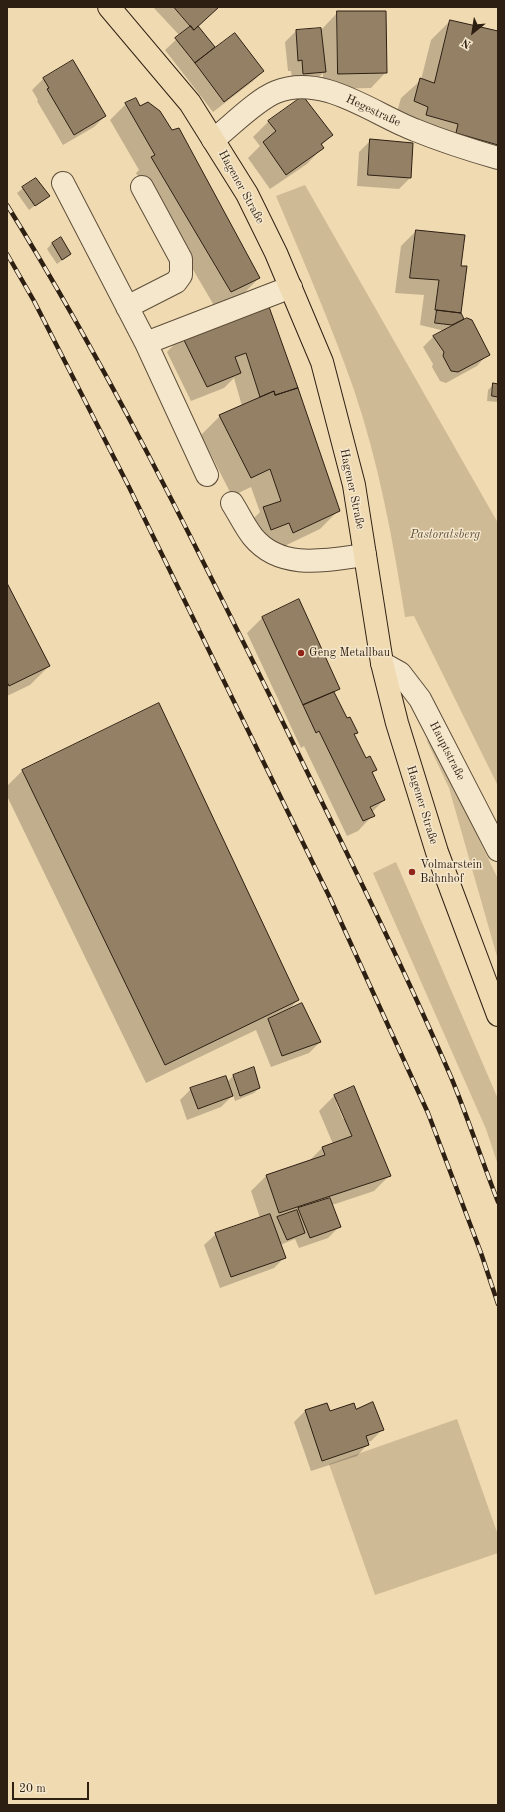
<!DOCTYPE html>
<html>
<head>
<meta charset="utf-8">
<style>
  body { margin:0 }
  #map { position:relative; width:505px; height:1812px; overflow:hidden; background:#f0dab1; font-family:"Old Standard TT",serif }
  canvas { display:block }
  .frame { position:absolute; inset:0; border:8px solid #2e1f13; pointer-events:none }
  .north { position:absolute; left:453px; top:12px; width:40px; height:40px; -webkit-text-stroke:3px #f5e7cc; paint-order:stroke; rotate:210deg; font-size:11px; font-weight:700; line-height:16px; text-align:center; color:#2e1f13 }
  .north::after { content:''; display:block; margin:auto; width:14px; height:18px; background:#2e1f13; clip-path:polygon(50% 0,100% 100%,50% 72%,0 100%) }
  .scale { position:absolute; left:12px; top:1782px; width:77px; height:18px; box-sizing:border-box; border:2px solid #2e1f13; border-top:0; padding-left:5px; font-size:12px; line-height:14px; white-space:nowrap; color:#2e1f13; -webkit-text-stroke:3px #f5e7cc; paint-order:stroke }
</style>
</head>
<body>
<div id="map">
<canvas width="505" height="1812"></canvas>
<div class="frame"></div>
<div class="north">N</div>
<div class="scale">20 m</div>
</div>
<script>
const ctx = document.querySelector('canvas').getContext('2d');
ctx.lineJoin = 'round';
function fill(path, color) { ctx.fillStyle = color; ctx.fill(path, 'evenodd'); }
function trace(path, color, width, dash) { ctx.strokeStyle = color; ctx.lineWidth = width; ctx.lineCap = dash ? 'butt' : 'round'; ctx.setLineDash(dash || []); ctx.stroke(path); }
function drawText(font, color, halo, rows, align = 'center') {
  ctx.font = font + ' "Old Standard TT",serif'; ctx.lineWidth = 3; ctx.setLineDash([]); ctx.textBaseline = 'middle'; ctx.strokeStyle = halo; ctx.fillStyle = color; for (const [text, x, y, turn = 0] of rows) {
    ctx.save(); ctx.translate(x, y); ctx.rotate((+turn || 0) * Math.PI / 180); ctx.textAlign = isNaN(turn) ? turn : align; if (halo) ctx.strokeText(text, 0, 0); ctx.fillText(text, 0, 0); ctx.restore();
  }
}
fill(new Path2D(`
  M305,185L498,523V786L414,616L405,617C393,540 379,464 354,390C331,324 303,260 276,196Z
  M426,739L435,748L498,879V960L449,788Z
  M396,862L498,1099V1165L486,1129L373,873Z
  M457,1419L498,1535V1553L375,1595L329,1464Z`), '#cfba96');
fill(new Path2D(`
  M153,7H217L197,26L215,49L263,71L252,82L213,112L165,50L180,36Z
  M338,12L386,72L371,88L323,89V73L313,83L293,85L291,71H288L285,42L296,31L322,29Z
  M450,21L498,32V164L494,167L437,151L439,143L395,119L401,98L421,80L431,40Z
  M73,61L105,116L94,127L63,145L37,101L38,100L32,90L43,79Z
  M135,99L259,278L244,293L215,307L136,173L139,170L110,120L126,104Z
  M269,121L332,135L321,146L322,148L307,164L270,189L248,158L260,146L253,137Z
  M371,140L410,178L399,189L357,186L359,152Z
  M23,188L49,195L29,210L17,193Z
  M416,231L460,267V313L463,318L459,323L488,354L477,366L446,383L440,381L432,367L433,364L423,347L434,336L445,331L420,325L424,295L395,293L401,246Z
  M52,243L70,254L57,264L47,249Z
  M268,305L339,510L320,529L274,551L245,527L260,512L251,487L232,496L201,435L220,416L242,406L234,378L224,388L191,401L167,352L182,336Z
  M494,384L498,385V402L487,401L488,390Z
  M7,586L49,666L30,685L7,696Z
  M298,600L339,688L334,693L346,720L357,732L354,736L365,760L375,770L372,774L384,800L372,812L373,815L358,831L347,836L304,746L301,748L247,633L262,618Z
  M22,771L298,1000L286,1012L320,1042L309,1053L271,1067L256,1030L146,1083L7,796V786Z
  M233,1076L259,1088L254,1093L235,1101L233,1095L221,1107L187,1120L180,1100L191,1089L227,1082Z
  M334,1096L390,1175L374,1191L332,1205L339,1227L328,1238L299,1248L295,1239L280,1245L285,1257L274,1268L220,1288L204,1245L216,1234L260,1218L251,1191L266,1176L308,1162L322,1148L333,1144L319,1111ZM336,1102H338L345,1118L343,1119Z
  M327,1404L329,1412L355,1410L382,1430L371,1441L367,1442L368,1444L357,1456L311,1471L294,1422L305,1411Z`), '#0003');
const building = new Path2D(`
  M174,7H219L194,30Z
  M337,11H386L387,73L338,74Z
  M450,20L498,31V145L456,133L458,124L426,115L428,107L414,101L420,78L434,83Z
  M191,26L194,30L198,26L215,47L195,63L175,38Z
  M321,28L326,72L303,74L302,60L298,61L296,30Z
  M235,33L264,71L224,102L195,63Z
  M73,60L106,116L74,135L47,89L49,88L43,78Z
  M303,96L333,135L321,144L324,148L286,175L263,142L276,131L268,121Z
  M136,98L140,106L148,102L160,111L172,130L179,128L260,278L231,292L151,157L155,155L125,103Z
  M370,139L413,143L411,178L368,175Z
  M36,178L50,196L35,206L22,187Z
  M416,230L465,235L461,266H467L461,313L435,310L439,280L410,278Z
  M61,237L71,254L62,260L52,243Z
  M268,304L298,388L275,395L274,391L260,397L246,353L235,357L241,373L207,387L182,336Z
  M437,310L461,313L464,319L452,325L435,323Z
  M467,318L472,320L490,355L458,372L451,371L443,356L444,352L433,336Z
  M493,383L498,384V397L492,396Z
  M298,388L340,511L293,533L289,523L271,530L263,507L281,501L270,469L251,478L219,415L274,391L275,395Z
  M7,583L50,666L9,686L7,682Z
  M299,599L340,689L303,705L262,617Z
  M334,692L347,718L350,717L358,733L354,734L366,758L370,756L377,770L372,772L385,800L370,807L375,816L363,821L319,731L316,733L303,705Z
  M159,703L299,1000L165,1065L22,770Z
  M302,1003L321,1042L282,1056L268,1019Z
  M254,1067L260,1088L240,1096L233,1075Z
  M226,1076L233,1096L198,1109L190,1088Z
  M354,1086L391,1176L279,1213L266,1175L325,1155L322,1147L352,1136L334,1095Z
  M330,1198L341,1227L310,1238L298,1208Z
  M297,1210L305,1233L287,1240L277,1217Z
  M270,1214L286,1258L231,1277L215,1233Z
  M373,1402L384,1430L366,1436L369,1445L322,1461L305,1410L327,1403L330,1411L354,1403L356,1409Z`);
fill(building, '#938065');
trace(building, '#2e1f13', 1);
const minor = new Path2D(`
  M213,140C231,126 256,100 276,92C323,73 373,114 415,130C442,141 470,150 498,158
  M63,183L146,343L207,475
  M127,307L176,282L181,275V259L142,187
  M146,343L291,287
  M232,503C239,514 245,527 253,537C281,571 327,560 365,555
  M382,663L400,673L420,699L498,850`);
const major = new Path2D(`
  M109,7L190,103L247,194L276,253L322,362L354,485L382,663L397,723L437,852L498,1015`);
trace(minor, '#5e4e3a', 24);
trace(major, '#2e1f13', 24);
trace(minor, '#f5e7cc', 22);
trace(major, '#f0dab1', 22);
const rail = new Path2D(`
  M7,205C105,363 188,530 271,698C332,823 395,948 451,1077C468,1118 482,1161 498,1202
  M7,254L34,301L129,487L330,898L428,1113L481,1253L498,1304`);
trace(rail, '#2e1f13', 4.5);
trace(rail, '#f5e7cc', 3, [9]);
for (const [x, y, r, color] of [
  [301,653,4,"#8f2418"],
  [412,872,4,"#8f2418"]
]) { const dot = new Path2D(); dot.arc(x, y, r, 0, 2 * Math.PI); ctx.fillStyle = color; ctx.fill(dot); trace(dot, '#f5e7cc', 1.5); }
drawText('12px', '#2e1f13', '#f5e7cc', [
  ["Hegestraße",373,111,25],
  ["Hagener Straße",241,187,61],
  ["Hagener Straße",352,489,78],
  ["Hauptstraße",447,751,63],
  ["Hagener Straße",422,805,73]
]);
drawText('italic 12px', '#5e4e3a', '#f5e7cc', [
  ["Pastoratsberg",445,535]
]);
drawText('12px', '#2e1f13', '#f5e7cc', [
  ["Geng Metallbau",309,653],
  ["Volmarstein",420,865],
  ["Bahnhof",420,879]
], 'left');
</script>
</body>
</html>
